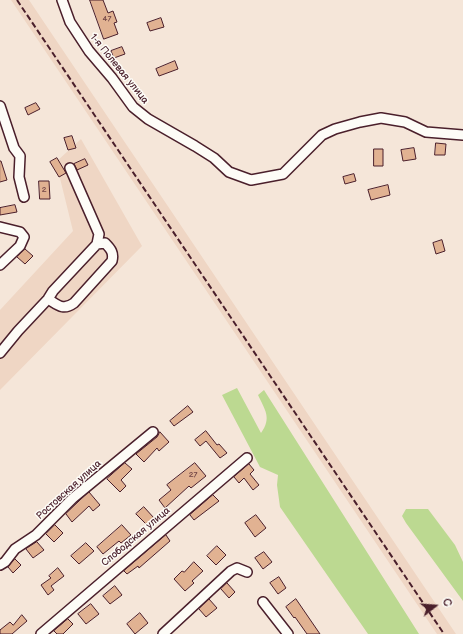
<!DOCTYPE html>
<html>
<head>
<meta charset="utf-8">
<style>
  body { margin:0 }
  #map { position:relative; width:463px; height:634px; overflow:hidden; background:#f5e6d9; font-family:"Balsamiq Sans",sans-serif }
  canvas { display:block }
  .north { position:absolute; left:415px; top:586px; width:40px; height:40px; -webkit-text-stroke:3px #fdfcf7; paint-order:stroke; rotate:73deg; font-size:11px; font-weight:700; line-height:16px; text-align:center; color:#4a1f2b }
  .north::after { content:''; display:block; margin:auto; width:14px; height:18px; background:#4a1f2b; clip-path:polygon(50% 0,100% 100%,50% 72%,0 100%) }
</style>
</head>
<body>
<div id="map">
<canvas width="463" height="634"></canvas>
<div class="north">С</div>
</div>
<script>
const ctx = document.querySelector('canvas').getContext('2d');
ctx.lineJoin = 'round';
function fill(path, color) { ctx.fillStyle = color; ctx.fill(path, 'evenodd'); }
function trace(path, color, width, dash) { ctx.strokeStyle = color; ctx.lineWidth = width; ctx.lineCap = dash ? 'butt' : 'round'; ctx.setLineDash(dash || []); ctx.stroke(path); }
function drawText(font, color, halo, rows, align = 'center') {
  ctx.font = font + ' "Balsamiq Sans",sans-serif'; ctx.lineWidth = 3; ctx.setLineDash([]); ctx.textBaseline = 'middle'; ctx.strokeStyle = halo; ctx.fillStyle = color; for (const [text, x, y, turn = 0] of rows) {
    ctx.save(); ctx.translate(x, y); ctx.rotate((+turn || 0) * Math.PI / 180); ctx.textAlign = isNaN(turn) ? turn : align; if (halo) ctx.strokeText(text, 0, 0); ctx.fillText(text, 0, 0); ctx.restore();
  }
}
fill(new Path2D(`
  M11,0H29L456,634H437Z
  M81,139L142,246L0,390V310L73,231L56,162Z`), '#efd6c4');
fill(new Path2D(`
  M237,388L261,433C272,418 265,410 258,395L264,390L419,634H368L280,507L277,485L278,475L260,467L222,395Z
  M406,509H428L455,545L463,562V601L406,523L402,516Z`), '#bcd991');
const building = new Path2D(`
  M90,0H103L108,13L113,11L117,22L114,23L118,34L104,39Z
  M161,18L164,27L150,31L147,23Z
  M122,47L125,54L114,58L111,51Z
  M175,61L178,69L159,76L156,69Z
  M36,103L40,109L28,115L25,108Z
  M72,136L76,148L68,150L64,138Z
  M436,143L446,144L445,155H435Z
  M414,148L416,159L403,161L401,150Z
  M374,149H383V166H374Z
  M57,158L66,173L59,177L50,162Z
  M85,159L88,165L77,170L74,164Z
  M0,161H1L7,180L0,182Z
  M354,174L356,181L345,184L343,177Z
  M39,181H49L50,199H40Z
  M388,185L390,195L371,200L368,190Z
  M15,205L17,212L0,215V208Z
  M442,240L445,251L436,254L433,243Z
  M25,249L33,256L25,264L17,257Z
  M188,406L193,412L174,426L170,421Z
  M206,431L217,445L219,444L227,453L220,458L206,441L200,446L195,440Z
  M160,432L169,442L159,451L157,448L144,462L136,454L157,437Z
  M125,463L132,469L121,480L126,486L120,492L107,479Z
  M195,463L206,476L191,488L189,486L165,508L159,500L171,490L167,485Z
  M249,464L254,470L250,474L259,485L253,490L244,478L239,483L234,477Z
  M89,492L100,505L93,511L89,506L72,522L66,514Z
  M213,495L219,501L194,520L190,515Z
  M144,507L154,518L147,525L136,514Z
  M256,515L266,528L255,537L245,523Z
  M55,525L63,533L54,542L46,534Z
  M122,525L131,535L121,543L119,541L103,554L97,547Z
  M166,535L170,541L139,568L138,566L127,574L124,571Z
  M37,542L44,550L33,558L26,549Z
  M86,543L94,551L79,564L71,556Z
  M217,546L226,555L216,565L207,556Z
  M264,552L272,562L263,569L255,558Z
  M15,559L21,565L13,573L8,567Z
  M194,562L203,571L192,581L194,583L185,591L174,579L182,571L184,572Z
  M58,568L64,576L51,586L54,590L48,595L41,585L51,578L49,576Z
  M279,577L286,588L278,594L270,583Z
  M227,583L235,592L229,598L221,589Z
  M115,586L122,595L110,604L103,596Z
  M209,599L217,608L206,617L199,609Z
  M296,599L309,618L320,634H307L295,617L294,618L286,607Z
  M91,604L99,614L86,624L78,614Z
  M140,613L148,623L135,634L127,624Z
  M22,615L27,621L20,627L12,634H0V630L10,622L13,625Z
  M68,619L73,624L63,634H57L54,631Z`);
fill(building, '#e1b292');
trace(building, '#4a1f2b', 1);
const minor = new Path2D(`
  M62,0L70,22L89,51L112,78L133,107L148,119L195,146L214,158L229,172L251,180L283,174L322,135L335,129L360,122L381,118L405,122L426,132L463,135
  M0,106L14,148L20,156L19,177L24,197
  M0,227L20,232L24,237L20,246L0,265
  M48,299C58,305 63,311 74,303L112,261C114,253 111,249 105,243L97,244
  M0,353L18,331L48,299L53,291L97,244L99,234L70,168
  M0,565L5,562L15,549L36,535L73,498L153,432
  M263,602L288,634
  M41,634L247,458
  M163,634L231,571L237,568L247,572`);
trace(minor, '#4a1f2b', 12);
trace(minor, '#fdfcf7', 9);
trace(new Path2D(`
  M17,0L444,634`), '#4a1f2b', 2, [6, 3]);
drawText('8px', '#704445', null, [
  ["47",107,19],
  ["2",44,190],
  ["27",193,475]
]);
drawText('10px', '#4a1f2b', '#fdfcf7', [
  ["1-я Полевая улица",119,69,51],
  ["Ростовская улица",69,490,-42],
  ["Слободская улица",136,537,-40]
]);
</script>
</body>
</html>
